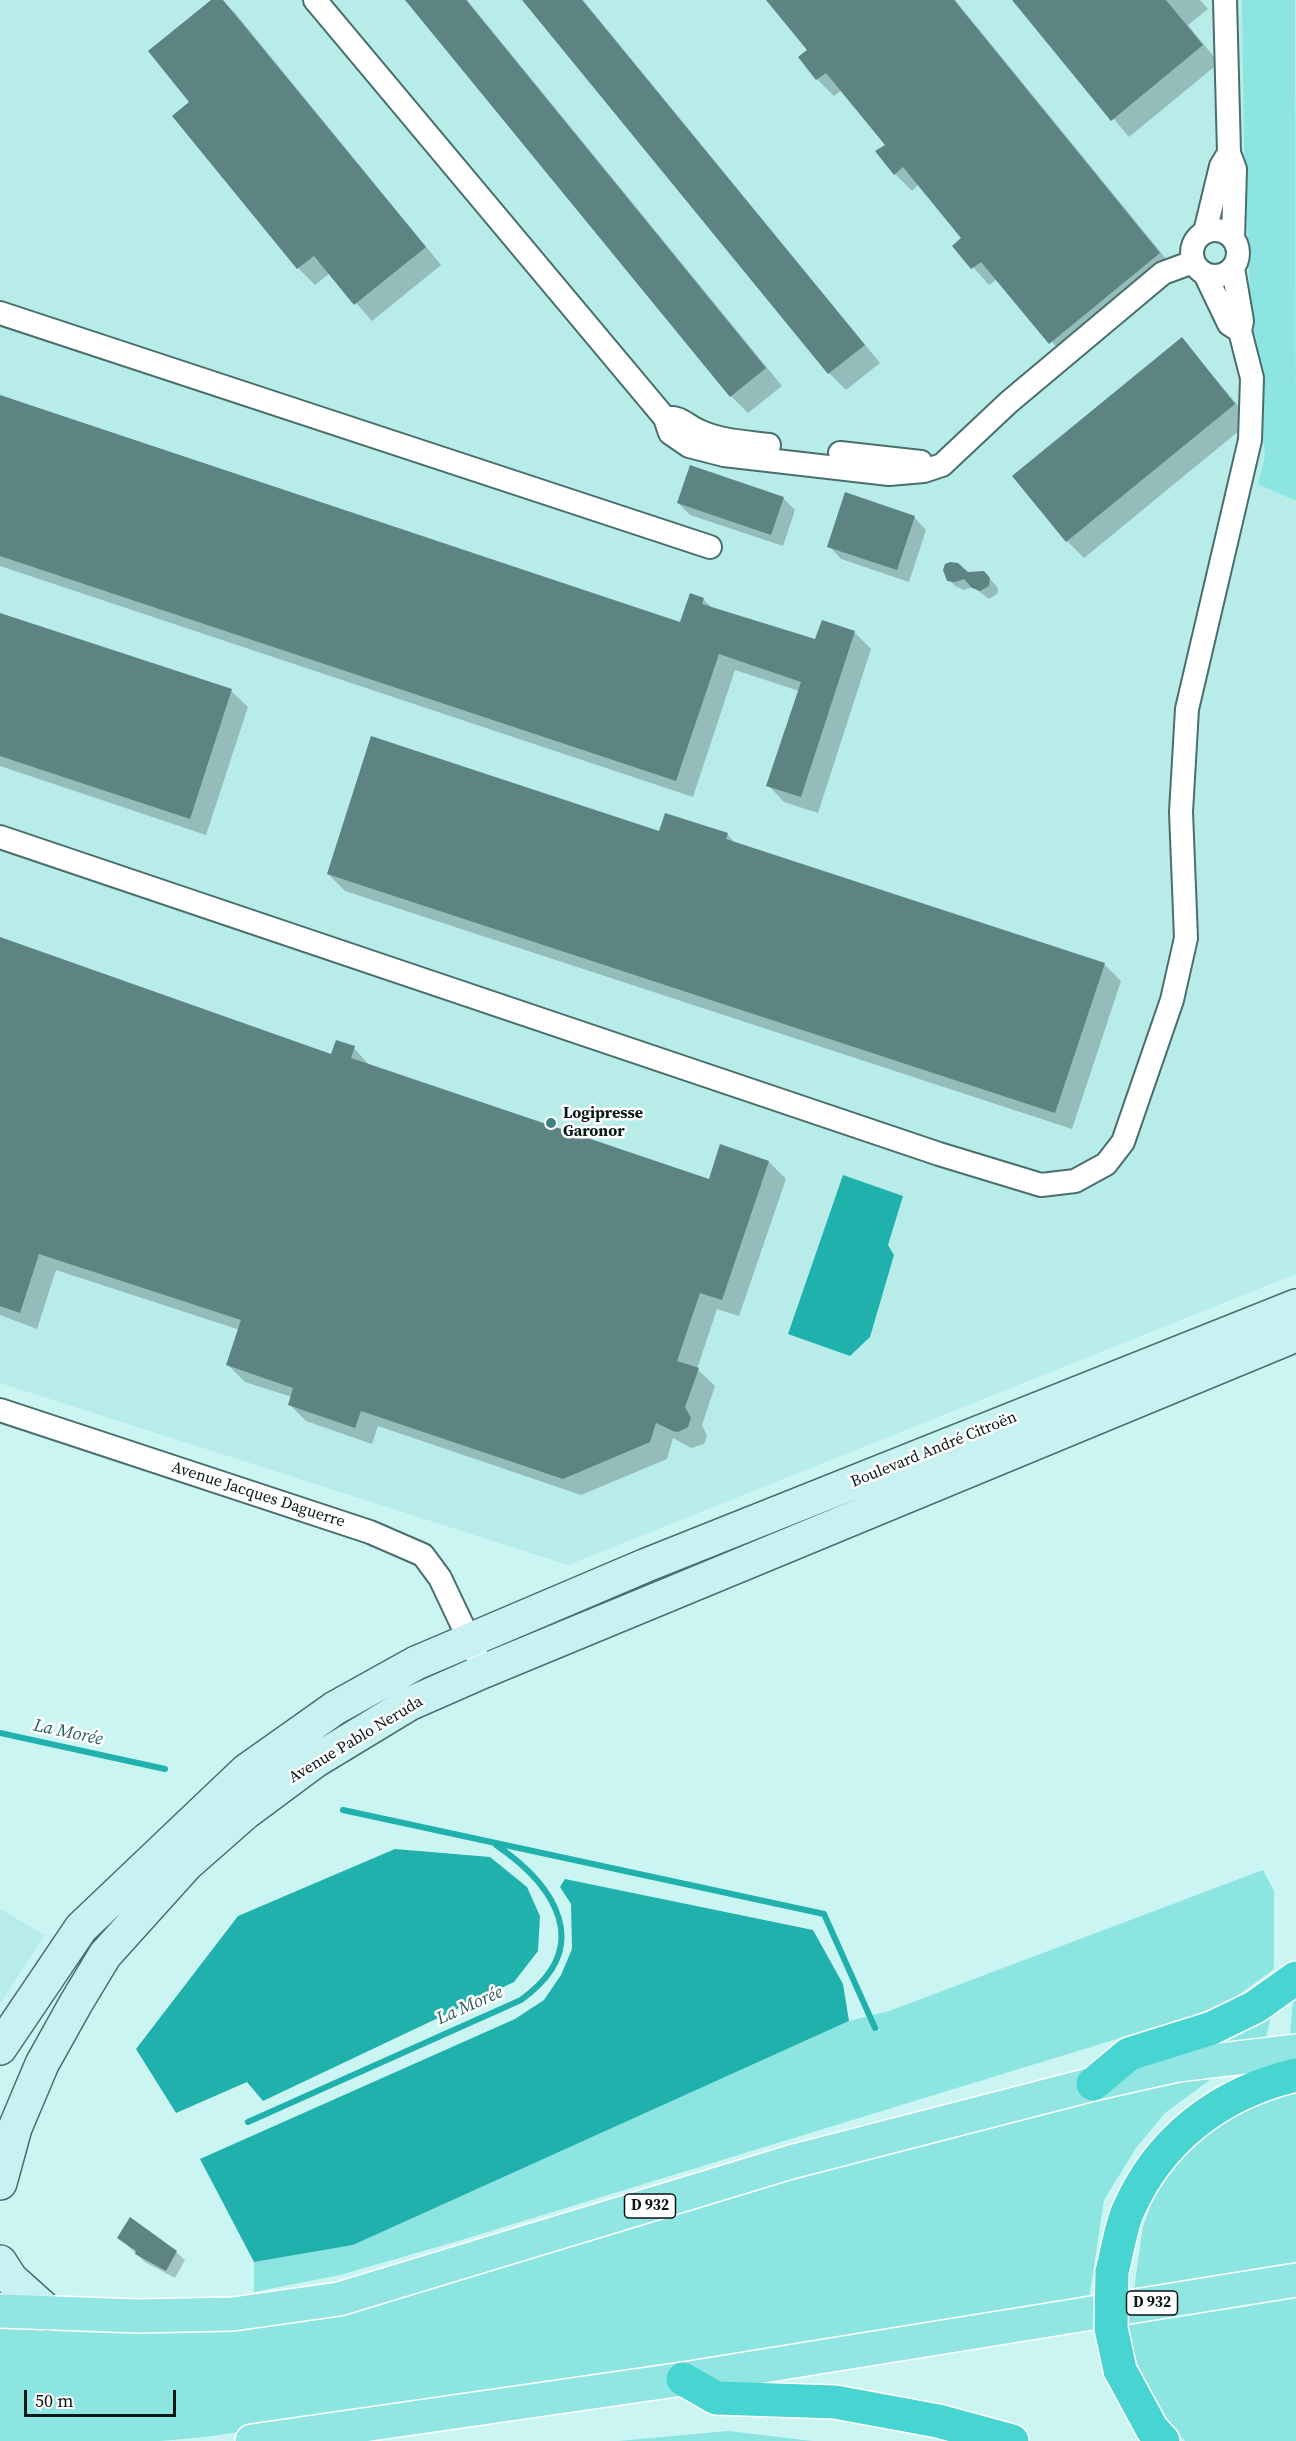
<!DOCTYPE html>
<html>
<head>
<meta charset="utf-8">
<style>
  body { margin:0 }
  #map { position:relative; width:1296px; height:2441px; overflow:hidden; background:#cbf5f3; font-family:"Source Serif 4",serif }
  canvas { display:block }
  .scale { position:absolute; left:24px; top:2390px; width:152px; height:27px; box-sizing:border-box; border:3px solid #071716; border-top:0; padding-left:8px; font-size:18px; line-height:21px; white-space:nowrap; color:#071716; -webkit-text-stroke:4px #fff; paint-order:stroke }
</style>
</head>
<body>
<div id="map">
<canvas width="1296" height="2441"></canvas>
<div class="scale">50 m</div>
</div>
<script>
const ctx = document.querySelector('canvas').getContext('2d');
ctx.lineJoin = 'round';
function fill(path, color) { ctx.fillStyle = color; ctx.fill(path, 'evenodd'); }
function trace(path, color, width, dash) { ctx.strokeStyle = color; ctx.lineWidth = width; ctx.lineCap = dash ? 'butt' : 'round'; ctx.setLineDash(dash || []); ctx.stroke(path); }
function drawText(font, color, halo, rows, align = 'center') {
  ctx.font = font + ' "Source Serif 4",serif'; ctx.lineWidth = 5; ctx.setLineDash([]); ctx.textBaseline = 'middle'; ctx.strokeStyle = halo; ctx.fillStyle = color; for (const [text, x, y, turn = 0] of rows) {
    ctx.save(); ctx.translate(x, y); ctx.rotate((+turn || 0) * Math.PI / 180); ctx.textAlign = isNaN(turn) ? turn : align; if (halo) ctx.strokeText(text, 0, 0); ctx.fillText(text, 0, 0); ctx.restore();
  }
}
fill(new Path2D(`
  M0,0H1296V1274L568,1565L0,1383Z
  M0,1909L45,1935L0,2004Z`), '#b8ece9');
fill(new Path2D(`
  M1242,0H1295L1296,501L1258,484L1265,456L1251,325L1244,145Z
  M1263,1870L1274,1891V1969L1233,1999L1195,2015L458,2241L340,2275L254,2292V2262L353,2245L849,2021L889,2011Z
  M1296,1997V2035H1290L1293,2000Z
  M1272,2012L1266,2038L1206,2049Z
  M1209,2071L1210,2080L1165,2113L1136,2148L1104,2200L1088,2306L205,2437L160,2441H0V2325L168,2331L672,2213L977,2127Z
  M1296,2092V2266L1134,2290L1143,2226L1166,2165L1216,2120Z
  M1296,2295V2441H1185C1152,2409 1131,2365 1127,2320Z
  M728,2431L812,2441H619Z`), '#8de5e1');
fill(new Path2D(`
  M843,1175L903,1196L888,1245L894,1255L870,1337L850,1356L788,1334Z
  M395,1849L490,1857L527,1887L540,1916L538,1951L514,1982L263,2101L247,2082L176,2113L136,2049L238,1916Z
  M565,1879L813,1930L843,1984L849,2021L353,2245L254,2262L200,2159L515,2019L544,2000L561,1975L572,1949L571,1904L560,1887Z`), '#21b1ad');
fill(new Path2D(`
  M213,0H222L235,13L441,265L372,321L330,273L315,285L298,268L174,117L191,102Z
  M407,0H467L782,386L748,413L731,396Z
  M524,0H583L880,363L846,390L829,373Z
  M768,0H955L1176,271L1067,359L997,279L989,285L954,246L963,238L919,184L912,191L895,174L887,145L842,90L834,96L817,79L809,50Z
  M1014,0H1200L1208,9L1188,25L1219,63L1129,137Z
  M1182,339L1251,421L1084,558L1067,541Z
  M0,397L681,624L691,595L704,600L713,609L816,641L854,632L871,649L818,813L784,802L768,785L799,691L735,670L693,797L0,566Z
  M783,498L795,510L783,546L690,515L678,503Z
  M914,517L926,530L909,582L841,559L829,546Z
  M984,572L998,588L997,594L989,599L973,587L964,590L955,586L946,577Z
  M0,614L231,691L248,707L206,835L0,766Z
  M660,833L727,834L736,844L1104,964L1121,981L1072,1129L345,891L328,874Z
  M0,939L332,1056L354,1048L370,1066L710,1181L721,1146L769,1162L786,1179L739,1316L717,1309L697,1369L715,1386L702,1425L707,1436L704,1444L691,1448L673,1438L667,1459L581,1495L378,1426L372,1444L306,1421L289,1404L292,1397L245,1382L228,1365L240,1330L56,1270L37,1329L0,1315Z
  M119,2238L176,2252L185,2260L175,2278L145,2262Z`), '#0003');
trace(new Path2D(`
  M0,1733L165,1769
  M343,1810L824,1914L875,2028
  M248,2122L521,2000C595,1947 556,1886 496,1845`), '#21b1ad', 6);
fill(new Path2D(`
  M211,0H223L426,247L354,305L314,256L297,269L172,116L189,102L148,51Z
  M405,0H466L766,368L730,397Z
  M522,0H582L865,345L828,374Z
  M766,0H954L1160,253L1049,344L981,262L971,269L952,246L961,238L903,167L894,175L875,151L885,145L826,73L816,80L798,57L807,50Z
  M1012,0H1166L1203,45L1111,121Z
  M1182,337L1235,404L1066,542L1012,476Z
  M0,395L680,622L690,593L704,598L702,604L815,639L822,620L855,631L801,797L766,786L801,682L719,654L676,781L0,556Z
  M690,465L784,497L771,535L677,503Z
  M845,492L915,516L897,570L827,547Z
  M950,562L958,563L968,572L984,571L990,578L989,586L980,591L972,588L964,579L955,582L947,581L943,570L945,564Z
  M0,613L232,689L190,819L0,756Z
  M371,736L659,831L665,813L728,833L726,839L1105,963L1055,1113L327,874Z
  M0,937L331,1054L336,1040L355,1046L351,1058L709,1179L720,1144L769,1161L722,1300L700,1293L677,1361L699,1368L685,1407L691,1418L688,1427L678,1432L673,1431L656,1423L650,1442L563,1479L361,1411L355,1428L288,1405L293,1388L226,1365L241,1320L39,1254L20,1313L0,1306Z
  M130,2217L177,2251L166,2271L135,2254L136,2251L117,2238Z`), '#5d8482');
const minor = new Path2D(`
  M315,0L665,418L670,433L689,446L724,455L889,474L924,471L942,465L1009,402L1163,273L1193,262
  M1225,0L1229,153L1235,169L1233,239
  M1192 253a23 23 0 1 1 46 0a23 23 0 1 1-46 0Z
  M1205,232L1221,166L1229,153
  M1205,274L1229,324L1240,331
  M0,313L710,547
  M665,418C681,416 685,425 699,431C720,441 746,442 769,445
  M840,453L921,462
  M0,837L939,1154L1041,1185L1075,1181L1106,1164L1123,1142L1172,1000L1186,938L1181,812L1187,709L1250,440L1252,378L1240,331L1242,321L1233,268
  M0,1410L370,1532L423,1555L440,1578L476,1654`);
const secondary = new Path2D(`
  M0,2048L81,1928L246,1771L335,1708L416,1663L644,1566L1296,1306
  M0,2183L15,2128L42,2064L76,2003L105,1955L187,1864L245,1813L315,1761L409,1704L484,1671L1296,1335
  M0,2262L11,2279L49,2313`);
const primary = new Path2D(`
  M0,2311L138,2316L233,2314L339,2299L791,2162L1093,2084L1178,2065L1296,2051
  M252,2441L683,2379L1296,2280`);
const motorway = new Path2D(`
  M1093,2084L1129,2054L1212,2028L1255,2007L1296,1978
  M1112,2272C1117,2253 1120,2231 1127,2213C1158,2140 1219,2093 1296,2075
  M1120,2370L1152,2429L1163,2441
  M683,2379L716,2398L835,2402L938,2421L1012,2441`);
trace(minor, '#496f6d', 26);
trace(secondary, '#496f6d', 36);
trace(primary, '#fff', 36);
trace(motorway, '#fff', 36);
trace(minor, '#fff', 22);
trace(secondary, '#c8f2f1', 33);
trace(primary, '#91e5e3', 33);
trace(motorway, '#48d4d0', 33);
const motorwayBridge = new Path2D(`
  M1112,2272L1111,2328L1120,2370`);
trace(motorwayBridge, '#fff', 36, []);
trace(motorwayBridge, '#48d4d0', 33);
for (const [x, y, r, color] of [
  [551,1123,6,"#3c8481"]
]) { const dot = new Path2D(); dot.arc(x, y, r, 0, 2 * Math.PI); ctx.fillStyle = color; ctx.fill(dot); trace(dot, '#fff', 2); }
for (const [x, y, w] of [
  [650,2206,51],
  [1152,2303,51]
]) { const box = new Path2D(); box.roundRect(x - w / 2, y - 12, w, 24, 4.5); ctx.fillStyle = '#fff'; ctx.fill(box); trace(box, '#071716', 1.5); }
drawText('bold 15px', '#071716', null, [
  ["D 932",650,2206],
  ["D 932",1152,2303]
]);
drawText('bold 16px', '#071716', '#fff', [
  ["Logipresse",563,1114],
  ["Garonor",563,1132]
], 'left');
drawText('16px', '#071716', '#fff', [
  ["Boulevard André Citroën",934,1450,-22],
  ["Avenue Jacques Daguerre",258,1495,18],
  ["Avenue Pablo Neruda",356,1740,-31]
]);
drawText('italic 18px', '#2a5f5d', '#fff', [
  ["La Morée",68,1733,12],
  ["La Morée",470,2006,-24]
]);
</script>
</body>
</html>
